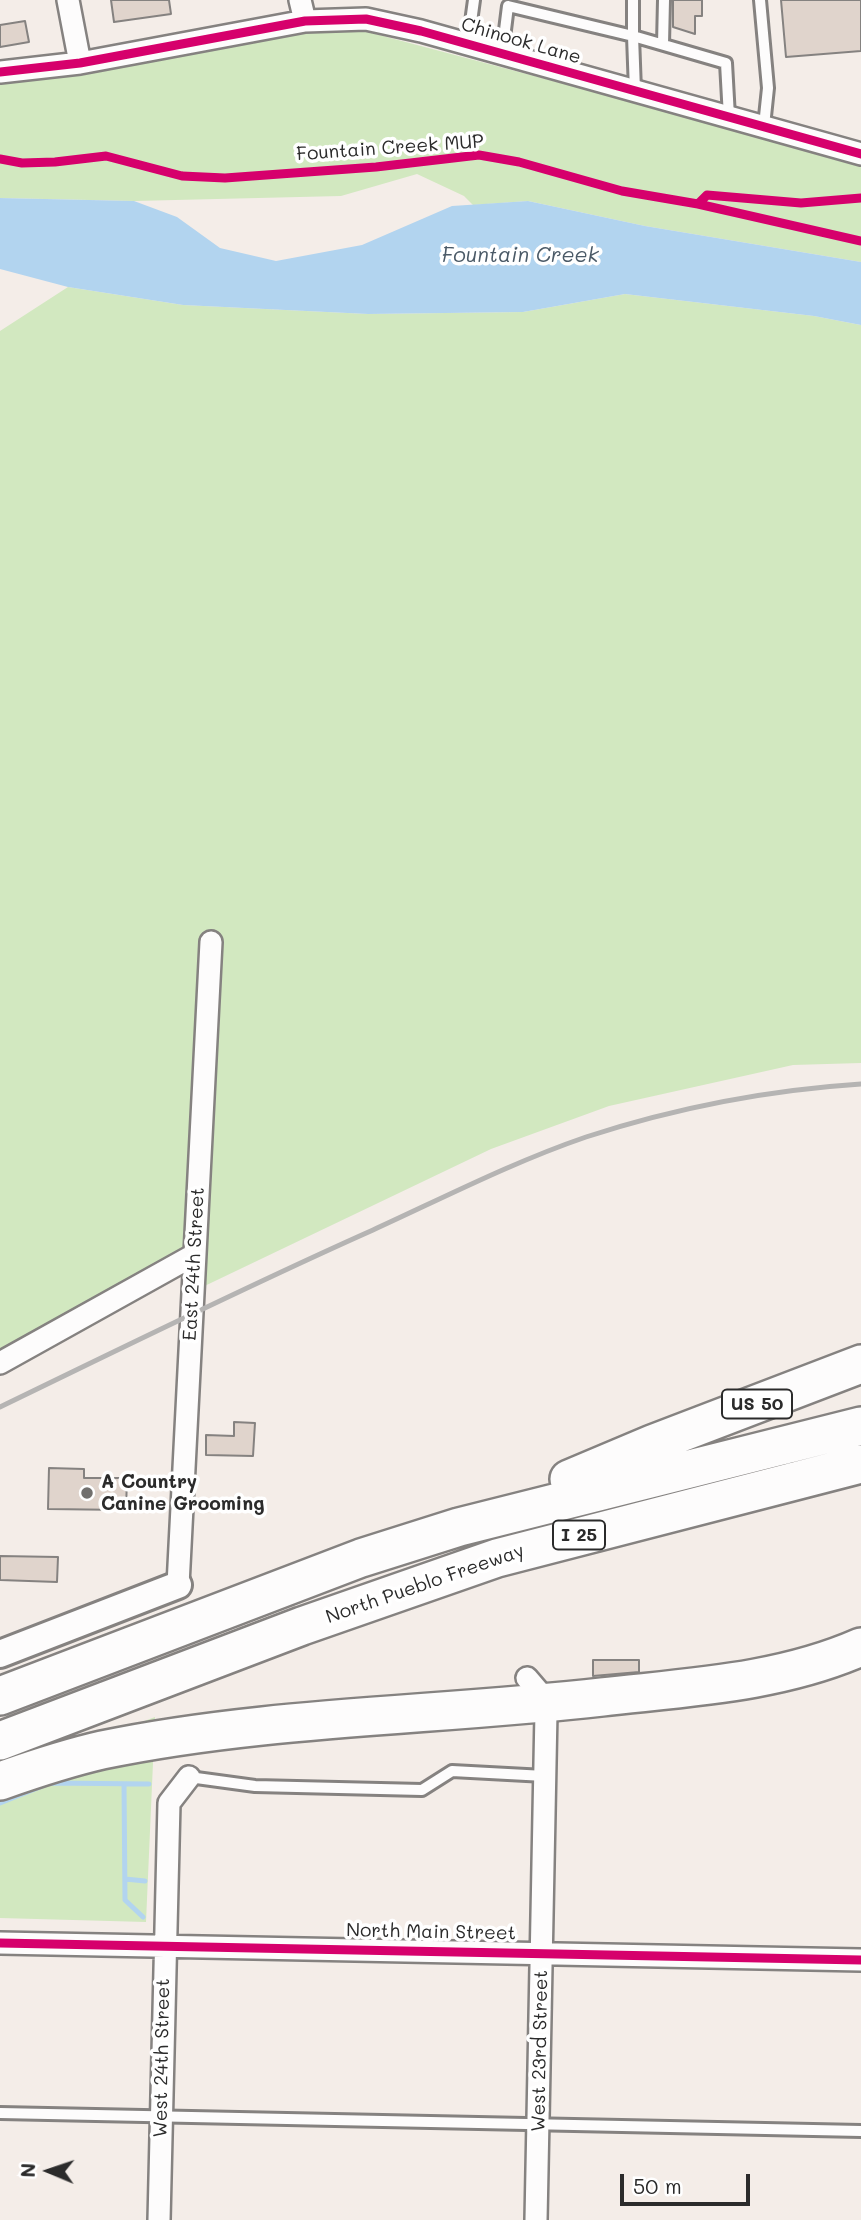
<!DOCTYPE html>
<html>
<head>
<meta charset="utf-8">
<style>
  body { margin:0 }
  #map { position:relative; width:861px; height:2220px; overflow:hidden; background:#f4ede8; font-family:Mali,sans-serif }
  canvas { display:block }
  .north { position:absolute; left:14px; top:2136px; width:70px; height:70px; -webkit-text-stroke:5px #fff; paint-order:stroke; rotate:272deg; font-size:19px; font-weight:700; line-height:28px; text-align:center; color:#2b2b2b }
  .north::after { content:''; display:block; margin:auto; width:24px; height:32px; background:#2b2b2b; clip-path:polygon(50% 0,100% 100%,50% 72%,0 100%) }
  .scale { position:absolute; left:620px; top:2174px; width:130px; height:32px; box-sizing:border-box; border:4px solid #2b2b2b; border-top:0; padding-left:9px; font-size:21px; line-height:24px; white-space:nowrap; color:#2b2b2b; -webkit-text-stroke:5px #fff; paint-order:stroke }
</style>
</head>
<body>
<div id="map">
<canvas width="861" height="2220"></canvas>
<div class="north">N</div>
<div class="scale">50 m</div>
</div>
<script>
const ctx = document.querySelector('canvas').getContext('2d');
ctx.lineJoin = 'round';
function fill(path, color) { ctx.fillStyle = color; ctx.fill(path, 'evenodd'); }
function trace(path, color, width, dash) { ctx.strokeStyle = color; ctx.lineWidth = width; ctx.lineCap = dash ? 'butt' : 'round'; ctx.setLineDash(dash || []); ctx.stroke(path); }
function drawText(font, color, halo, rows, align = 'center') {
  ctx.font = font + ' Mali,sans-serif'; ctx.lineWidth = 7; ctx.setLineDash([]); ctx.textBaseline = 'middle'; ctx.strokeStyle = halo; ctx.fillStyle = color; for (const [text, x, y, turn = 0] of rows) {
    ctx.save(); ctx.translate(x, y); ctx.rotate((+turn || 0) * Math.PI / 180); ctx.textAlign = isNaN(turn) ? turn : align; if (halo) ctx.strokeText(text, 0, 0); ctx.fillText(text, 0, 0); ctx.restore();
  }
}
fill(new Path2D(`
  M349,27L610,96L861,167V262L645,226L528,201L473,205L464,196L417,174L341,196L134,201L0,198V80Z
  M68,287L183,305L368,314L523,312L625,294L814,316L861,325V1063L793,1065L609,1106L491,1149L192,1292L194,1256L0,1363V331Z
  M155,1717L146,1922L0,1918V1776Z`), '#d2e8c0');
fill(new Path2D(`
  M0,198L134,201L177,217L220,248L276,261L362,245L452,206L528,201L645,226L861,262V325L814,316L625,294L523,312L368,314L183,305L68,287L0,269Z`), '#b2d4ef');
trace(new Path2D(`
  M124,1784L125,1900L143,1917
  M0,1803L50,1783L149,1784
  M125,1879L145,1881`), '#b2d4ef', 5);
const building = new Path2D(`
  M111,0H169L171,14L114,22Z
  M673,0H702V16H695V34L673,27Z
  M781,0H861V51L786,57Z
  M25,21L29,42L0,47V25Z
  M234,1422L255,1423L253,1456L206,1455V1435L234,1436Z
  M49,1468L84,1469V1478H127L126,1510L48,1509Z
  M0,1556L58,1557L57,1582L0,1580Z
  M593,1660H639V1672L593,1676Z`);
fill(building, '#e0d4cc');
trace(building, '#858280', 2);
const service = new Path2D(`
  M760,0L768,88L764,126
  M468,44L474,0
  M663,44L664,0
  M502,54L508,6L633,36V0
  M635,91L633,36L726,63L729,117
  M189,1777L255,1786L422,1790L452,1771L545,1776
  M0,2113L861,2131`);
const minor = new Path2D(`
  M68,0L80,63
  M300,0L305,21
  M0,72L80,63L305,21L366,19L421,31L861,154
  M0,1363L194,1255
  M178,1585L211,942
  M527,1678L539,1692L546,1712L536,2220
  M0,1943L861,1960
  M159,2220L169,1803L189,1777`);
const tertiary = new Path2D(`
  M0,1654L178,1585`);
const motorway = new Path2D(`
  M569,1479L652,1444L861,1364
  M0,1696L361,1558L459,1527L861,1426
  M0,1741L302,1626L497,1558L861,1464
  M0,1781C34,1769 67,1758 102,1750C266,1716 436,1716 602,1697C690,1687 779,1683 861,1647`);
trace(service, '#858280', 16);
trace(minor, '#858280', 26);
trace(tertiary, '#858280', 32);
trace(motorway, '#858280', 42);
trace(service, '#fdfcfc', 10);
trace(minor, '#fdfcfc', 21);
trace(tertiary, '#fdfcfc', 26);
trace(motorway, '#fdfcfc', 37);
trace(new Path2D(`
  M0,1407C124,1347 247,1286 373,1230C443,1198 513,1162 586,1137C675,1108 768,1090 861,1084`), '#b5b4b3', 5);
trace(new Path2D(`
  M0,72L80,63L305,21L366,19L421,31L861,154
  M0,159L22,163L55,162L106,156L182,176L225,178L376,167L479,155L519,162L622,191L698,204L861,241
  M698,204L707,195L801,203L861,198
  M0,1943L861,1960`), '#d6006c', 9);
for (const [x, y, r, color] of [
  [87,1493,7,"#716f6d"]
]) { const dot = new Path2D(); dot.arc(x, y, r, 0, 2 * Math.PI); ctx.fillStyle = color; ctx.fill(dot); trace(dot, '#fff', 2.5); }
for (const [x, y, w] of [
  [757,1404,70],
  [579,1535,52]
]) { const box = new Path2D(); box.roundRect(x - w / 2, y - 14.5, w, 29, 5); ctx.fillStyle = '#fff'; ctx.fill(box); trace(box, '#2b2b2b', 2); }
drawText('bold 18px', '#2b2b2b', null, [
  ["US 50",757,1404],
  ["I 25",579,1535]
]);
drawText('19px', '#2b2b2b', '#fff', [
  ["Chinook Lane",521,41,16],
  ["Fountain Creek MUP",390,148,-4],
  ["East 24th Street",194,1264,-87],
  ["North Pueblo Freeway",425,1584,-19],
  ["North Main Street",431,1932,1],
  ["West 23rd Street",540,2051,-89],
  ["West 24th Street",162,2058,-89]
]);
drawText('bold 19px', '#2b2b2b', '#fff', [
  ["A Country",101,1482],
  ["Canine Grooming",101,1504]
], 'left');
drawText('italic 21px', '#4b5a67', '#fff', [
  ["Fountain Creek",520,256]
]);
</script>
</body>
</html>
